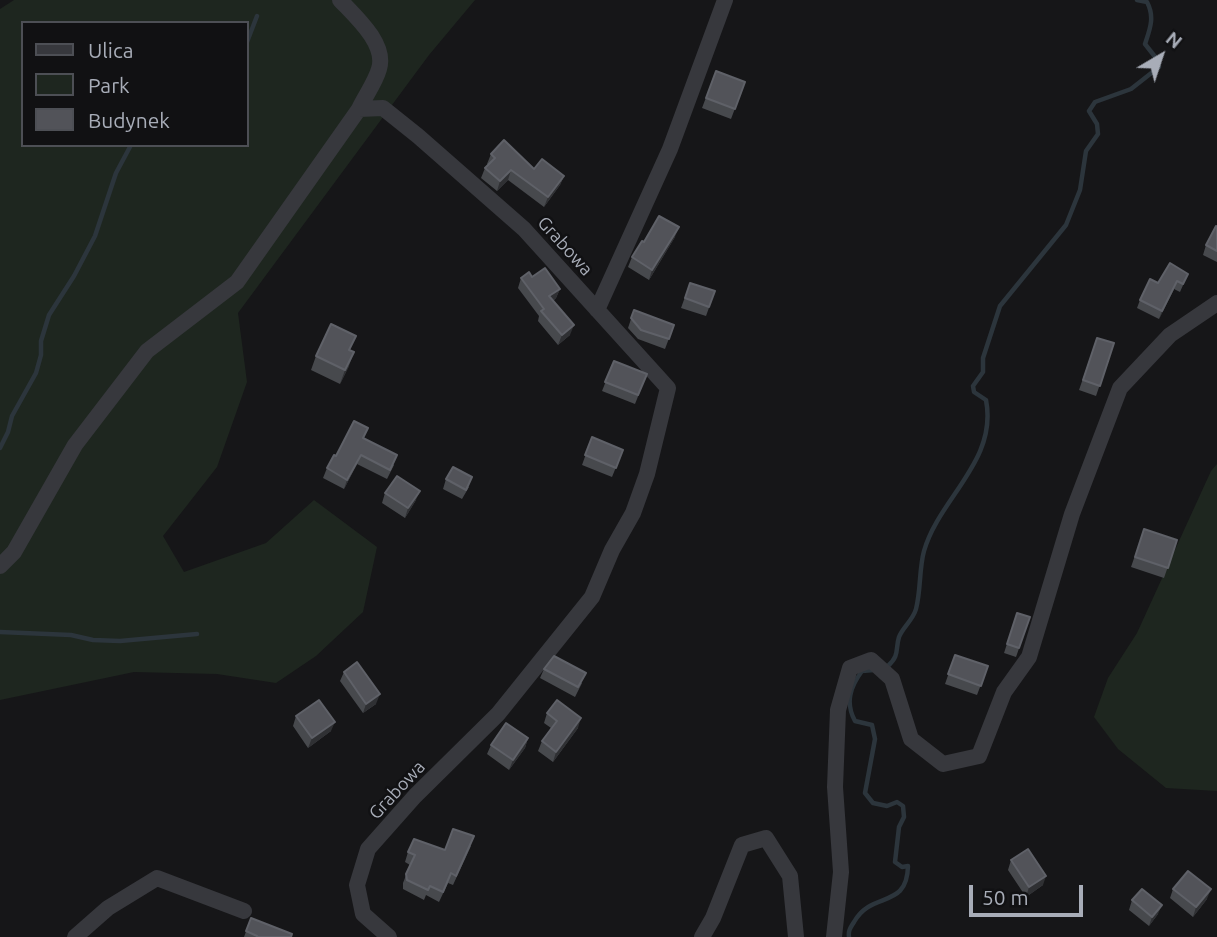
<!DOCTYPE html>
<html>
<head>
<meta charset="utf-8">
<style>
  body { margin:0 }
  #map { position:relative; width:1217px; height:937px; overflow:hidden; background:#161618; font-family:Ubuntu,sans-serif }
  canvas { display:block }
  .legend { position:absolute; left:21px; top:21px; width:228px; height:126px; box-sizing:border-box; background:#111113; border:2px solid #4d4f55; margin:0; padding:9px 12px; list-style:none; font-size:21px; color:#a8adb8 }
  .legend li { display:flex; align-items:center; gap:14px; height:35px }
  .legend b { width:35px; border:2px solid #4d4f55 }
  .north { position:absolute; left:1126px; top:21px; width:70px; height:70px; -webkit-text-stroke:5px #111113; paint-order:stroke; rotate:39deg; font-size:19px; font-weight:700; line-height:28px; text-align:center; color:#a8adb8 }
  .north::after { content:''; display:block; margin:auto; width:24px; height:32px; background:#a8adb8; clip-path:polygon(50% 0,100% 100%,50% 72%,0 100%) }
  .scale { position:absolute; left:969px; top:885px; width:114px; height:32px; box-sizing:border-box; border:4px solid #a8adb8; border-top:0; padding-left:9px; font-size:21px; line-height:24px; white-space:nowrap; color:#a8adb8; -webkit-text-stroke:5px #111113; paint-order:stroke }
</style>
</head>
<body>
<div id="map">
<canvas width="1217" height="937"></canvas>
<ul class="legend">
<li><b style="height:9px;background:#37383d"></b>Ulica</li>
<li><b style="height:19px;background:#1e261f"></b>Park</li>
<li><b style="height:19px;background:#525359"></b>Budynek</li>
</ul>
<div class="north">N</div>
<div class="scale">50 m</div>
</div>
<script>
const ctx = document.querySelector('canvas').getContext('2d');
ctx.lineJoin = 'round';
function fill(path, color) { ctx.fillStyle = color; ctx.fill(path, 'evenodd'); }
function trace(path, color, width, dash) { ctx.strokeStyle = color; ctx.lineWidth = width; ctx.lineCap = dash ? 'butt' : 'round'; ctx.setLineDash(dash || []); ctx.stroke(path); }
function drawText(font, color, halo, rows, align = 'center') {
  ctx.font = font + ' Ubuntu,sans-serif'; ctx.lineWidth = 5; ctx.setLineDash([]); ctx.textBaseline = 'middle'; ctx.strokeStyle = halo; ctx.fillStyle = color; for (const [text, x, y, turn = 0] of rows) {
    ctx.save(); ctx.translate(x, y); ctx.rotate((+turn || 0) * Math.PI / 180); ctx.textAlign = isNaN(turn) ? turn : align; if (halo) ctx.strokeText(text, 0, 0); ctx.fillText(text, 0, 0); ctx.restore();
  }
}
fill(new Path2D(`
  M14,0H475L429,55L238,313L247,382L217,467L163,536L184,572L266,543L314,500L377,547L363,612L316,656L276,683L217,674L134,672L0,700V9ZM23,23H247V145H23Z
  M1217,464V791L1166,788L1118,749L1094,717L1108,678L1137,633L1211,471Z`), '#1e261f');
trace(new Path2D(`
  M247,42L257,16
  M0,448L8,432L12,416L36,373L41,355V341L49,315L74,276L95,236L116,173L131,145
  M0,632L71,635L93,640L120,641L197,634
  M888,666C900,655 895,650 899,637C903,627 913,620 916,609C921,590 919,569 924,551C939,498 998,461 986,400L974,392L973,386L983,372V358L1000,306L1066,225L1080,190L1086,151L1098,134L1097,124L1089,111L1095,102L1131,89L1159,67L1156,58L1145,44C1150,29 1155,17 1147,2L1137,0
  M849,937C848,930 851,927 854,922C872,890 907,910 908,866L902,867L895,862L899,827L904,817L903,806L897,802L887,806L873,803L865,793L875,739L872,725L855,721C845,703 850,687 862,671L874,670`), '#2c353c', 4.5);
trace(new Path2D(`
  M340,0C355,16 387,44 379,69C375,83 365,96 359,109
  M597,310L670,149L725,0
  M0,566L14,552L75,445L147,351L237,282L359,109L383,108L418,136L524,229L668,388L647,474L633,513L612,550L592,597L498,714L415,796L368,849L357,885L363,914L389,937
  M75,937L108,908L157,878L244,911
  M702,937L713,918L742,845L766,838L790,876L796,937
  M834,937L841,872L835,787L838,710L850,668L871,660L892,679L911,739L943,764L979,756L1004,692L1029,657L1072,514L1120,388L1170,335L1217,303`), '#37383d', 16);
fill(new Path2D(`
  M716,71L745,82L731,119L702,108Z
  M491,154L534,169L564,176L560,185L544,207L508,180L497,191L481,178L485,168L488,165L487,164Z
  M1217,227V262L1203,255L1206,245Z
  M675,237L649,280L628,267L632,257L644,242Z
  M1188,274L1180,292L1174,289L1159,319L1137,308L1140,300L1158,283Z
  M532,277L560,289L556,298L553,301L570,335L558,345L538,321L539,316L518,288L521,278Z
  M690,283L715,291L706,316L681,308Z
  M634,310L674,325L665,349L638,339L628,328Z
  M1097,338L1114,343L1096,396L1079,390Z
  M350,351L349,366L340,384L311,370L316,356Z
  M614,361L647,374L635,404L602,391Z
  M592,437L623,450L612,477L582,465Z
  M364,438L394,465L387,479L357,464L344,489L323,478L327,468L336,456Z
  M446,479L469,487L462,499L443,489Z
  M385,493L416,500L405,518L382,503Z
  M1144,529L1177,540L1164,578L1131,567Z
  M1017,613L1030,617L1016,657L1004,653Z
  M955,655L988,666L977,695L945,684Z
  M544,669L582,683L575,697L540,678Z
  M344,672L376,704L363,713L340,681Z
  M547,713L578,728L553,762L538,751L542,741L551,728L544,723Z
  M296,716L331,731L308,748L293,726Z
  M528,738L525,748L509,770L487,754L491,745Z
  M471,846L453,885L448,883L439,902L426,895L424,900L403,889V883L410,865L405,862L408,852L445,850Z
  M1011,860L1043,885L1026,897L1008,870Z
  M1173,889L1207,899L1193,917L1170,898Z
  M1132,900L1158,914L1149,926L1129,910Z
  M251,918L291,937H244Z`), '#47494d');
fill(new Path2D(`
  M511,170L508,180L497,191L500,181Z
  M564,176L560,185L544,207L548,197Z
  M679,227L675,237L649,280L652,270Z
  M1177,281L1174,289L1159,319L1162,311Z
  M560,289L556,298L546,306L549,296Z
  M574,325L570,335L558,345L562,335Z
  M354,352L349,366L340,384L345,370Z
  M361,455L357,464L344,489L347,480Z
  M420,491L416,500L405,518L408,508Z
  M380,694L376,704L363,713L366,704Z
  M581,718L578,728L553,762L556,752Z
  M335,722L331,731L308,748L312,738Z
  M528,738L525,748L509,770L513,760Z
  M1046,876L1043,885L1026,897L1029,887Z
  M1211,889L1207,899L1193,917L1196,907Z
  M1162,905L1158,914L1149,926L1152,917Z`), '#2f3033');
const building = new Path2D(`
  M716,71L745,82L735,109L706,98Z
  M504,140L534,169L542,159L564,176L548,197L511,170L500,181L485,168L495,158L491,154Z
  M659,216L679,227L652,270L632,257L642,241L644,242Z
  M1216,226L1217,227V251L1206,245Z
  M1170,263L1188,274L1183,284L1177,281L1162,311L1140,300L1150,279L1158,283Z
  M545,268L560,289L549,296L574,325L562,335L541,311L544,309L521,278L529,272L532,277Z
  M690,283L715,291L709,307L685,298Z
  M634,310L674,325L669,339L641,330L631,318Z
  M331,324L356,336L349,350L354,352L345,370L316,356Z
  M1097,338L1114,343L1100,386L1083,380Z
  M614,361L647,374L638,395L605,382Z
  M354,421L368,428L363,438L397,455L390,470L361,455L347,480L327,468L334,455L336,456Z
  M592,437L623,450L616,468L585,455Z
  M453,467L472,477L466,490L446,479Z
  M397,476L420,491L408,508L385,493Z
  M1144,529L1177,540L1168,568L1135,557Z
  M1017,613L1030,617L1019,648L1007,644Z
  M955,655L988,666L981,686L948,674Z
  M554,656L586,673L578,687L544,669Z
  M357,662L380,694L366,704L344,672Z
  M319,700L335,722L312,738L296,716Z
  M557,700L581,718L556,752L542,741L557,721L547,713Z
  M506,723L528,738L513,760L491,745Z
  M453,829L474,836L456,876L451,873L443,892L430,886L428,890L407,880L406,874L415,855L408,852L414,839L445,850Z
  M1028,849L1046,876L1029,887L1011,860Z
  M1188,871L1211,889L1196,907L1173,889Z
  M1142,889L1162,905L1152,917L1132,900Z
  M251,918L292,934L291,937H257V936L246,931Z`);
fill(building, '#525359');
trace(building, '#5f6168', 2);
drawText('18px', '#a8adb8', '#111113', [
  ["Grabowa",565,246,48],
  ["Grabowa",397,790,-47]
]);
</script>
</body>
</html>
